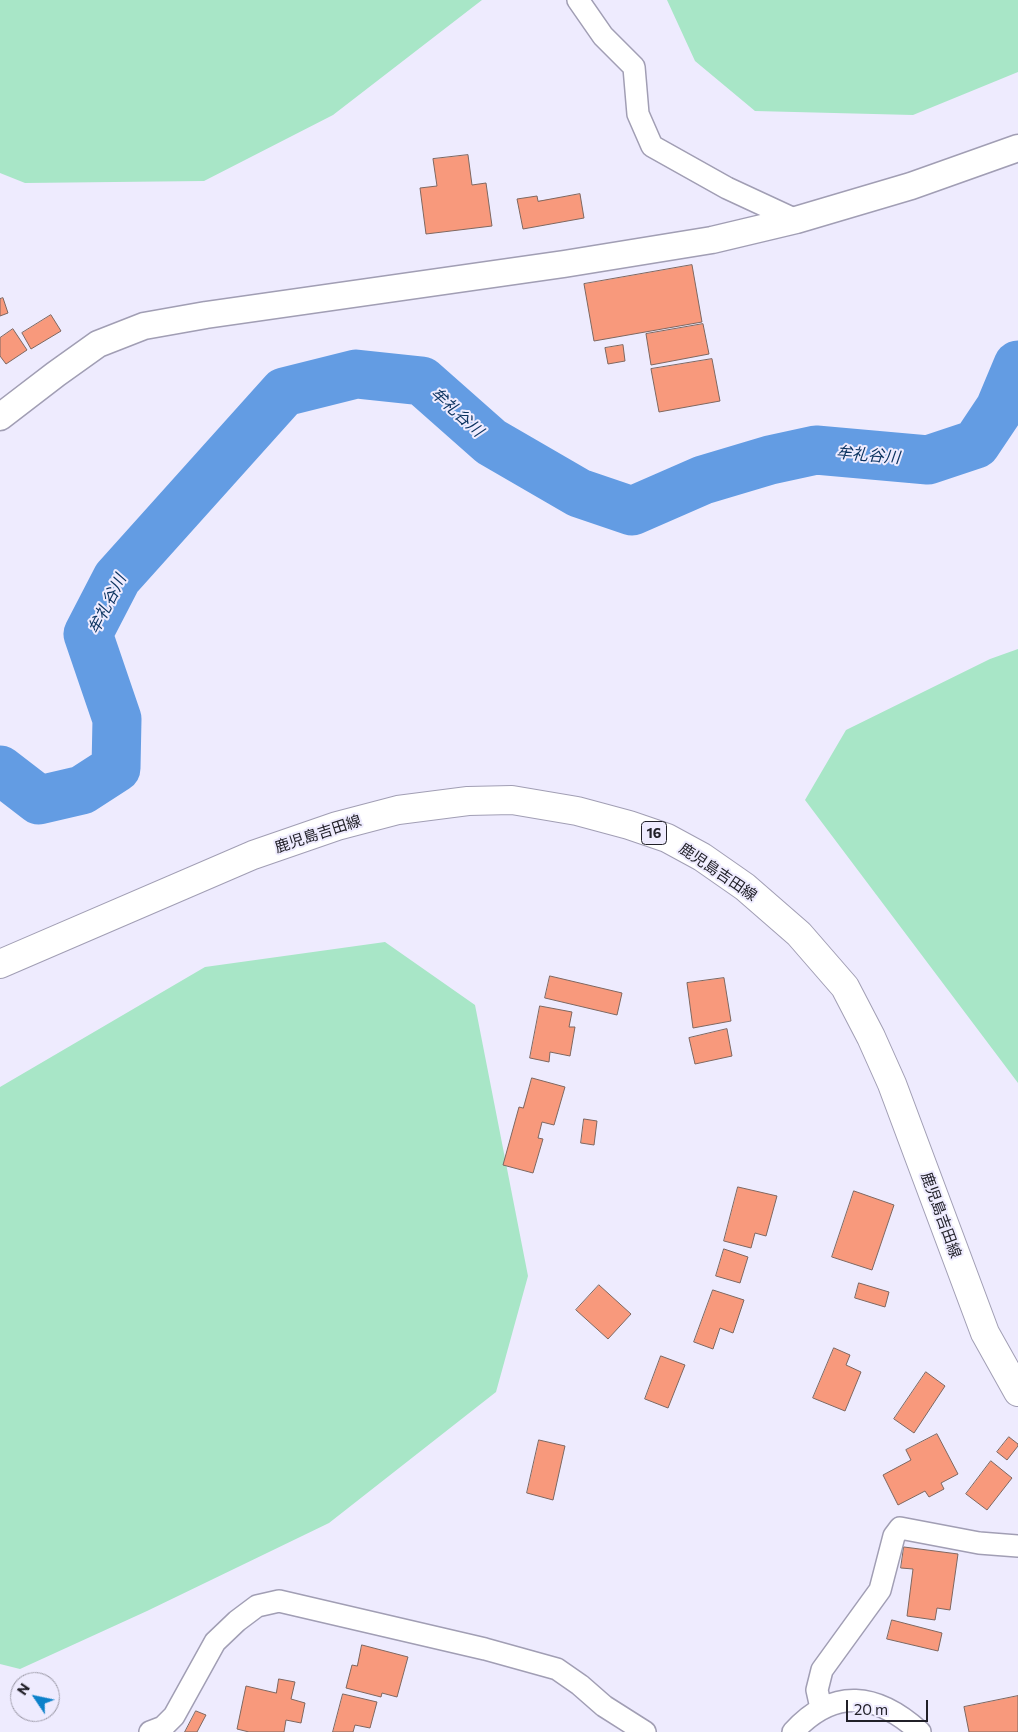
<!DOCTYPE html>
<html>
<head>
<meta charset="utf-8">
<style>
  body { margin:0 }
  #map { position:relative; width:1018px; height:1732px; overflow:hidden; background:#eeebfe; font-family:Commissioner,sans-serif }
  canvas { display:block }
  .north { position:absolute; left:10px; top:1672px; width:50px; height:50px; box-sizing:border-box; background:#eeebfe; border:1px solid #9c9aa8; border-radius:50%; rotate:304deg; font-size:14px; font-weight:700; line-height:20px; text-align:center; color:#212028 }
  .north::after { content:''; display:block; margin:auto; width:18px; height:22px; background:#0c81ca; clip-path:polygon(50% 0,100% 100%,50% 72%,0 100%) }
  .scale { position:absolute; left:846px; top:1700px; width:82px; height:22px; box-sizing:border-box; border:2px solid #212028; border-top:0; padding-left:6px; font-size:15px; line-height:18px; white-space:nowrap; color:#212028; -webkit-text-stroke:4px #eeebfe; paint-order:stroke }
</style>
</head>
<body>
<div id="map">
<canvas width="1018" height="1732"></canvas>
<div class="north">N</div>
<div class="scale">20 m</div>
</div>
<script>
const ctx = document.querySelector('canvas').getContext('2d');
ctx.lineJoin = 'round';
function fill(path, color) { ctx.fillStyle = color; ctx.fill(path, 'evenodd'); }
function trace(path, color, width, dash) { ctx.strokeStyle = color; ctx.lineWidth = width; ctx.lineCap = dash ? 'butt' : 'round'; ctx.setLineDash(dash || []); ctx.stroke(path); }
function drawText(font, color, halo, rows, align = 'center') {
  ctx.font = font + ' Commissioner,"Noto Sans JP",sans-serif'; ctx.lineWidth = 4; ctx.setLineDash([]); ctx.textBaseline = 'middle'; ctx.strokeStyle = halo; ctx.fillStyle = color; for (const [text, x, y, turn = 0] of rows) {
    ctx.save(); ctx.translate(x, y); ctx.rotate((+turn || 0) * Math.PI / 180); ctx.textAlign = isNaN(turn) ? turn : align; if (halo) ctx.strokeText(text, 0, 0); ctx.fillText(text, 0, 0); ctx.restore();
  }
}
fill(new Path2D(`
  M0,0H482L333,115L204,181L25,183L0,173Z
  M667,0H1018V72L913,115L755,111L695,61Z
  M1018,649V1083L805,800L846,730L990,659Z
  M385,942L475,1005L528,1276L496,1392L329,1523L147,1611L20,1669L0,1664V1087L205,967Z`), '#a8e6c7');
trace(new Path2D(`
  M0,770L39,800L82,790L116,768L117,719L88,634L117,578L284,392L356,374L422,381L491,442L579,493L632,511L703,480L770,460L816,450L928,460L976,444L1000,408L1018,365`), '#639ce3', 49);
const building = new Path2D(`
  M468,155L472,185L486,183L492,226L426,234L420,188L437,186L433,159Z
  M580,194L584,218L523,229L517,199L537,196L538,201Z
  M692,265L702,322L594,341L584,284Z
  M3,298L8,313L0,316V299Z
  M51,315L61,331L31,349L22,333Z
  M703,324L709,354L651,365L646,334Z
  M13,329L27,350L6,364L0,356V338Z
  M623,345L625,361L608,364L605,348Z
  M712,359L720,401L659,412L651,369Z
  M550,976L622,993L617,1015L545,998Z
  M724,978L731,1021L693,1028L687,983Z
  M540,1006L572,1012L569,1027H575L570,1056L550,1052L549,1062L530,1058Z
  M727,1029L732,1056L695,1064L689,1038Z
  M532,1078L565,1087L554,1125L542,1122L538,1138L543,1139L533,1173L503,1165L519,1107L523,1108Z
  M584,1119L597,1121L594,1145L581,1143Z
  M738,1187L777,1196L766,1236L755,1233L751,1248L724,1241Z
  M854,1191L894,1205L872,1270L832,1257Z
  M724,1249L748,1257L740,1283L716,1276Z
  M859,1283L889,1292L885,1307L855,1298Z
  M599,1285L631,1314L608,1339L576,1310Z
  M713,1290L744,1300L733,1333L720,1328L713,1349L694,1342Z
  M834,1348L850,1355L846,1365L861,1372L845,1411L813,1398Z
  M661,1356L685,1365L668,1408L645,1399Z
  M926,1372L945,1386L914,1433L894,1419Z
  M937,1434L958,1474L941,1483L944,1489L929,1497L925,1491L898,1505L883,1475L911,1460L906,1450Z
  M1009,1437L1018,1444V1446L1007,1460L997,1452Z
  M539,1440L565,1446L553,1500L527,1493Z
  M991,1461L1012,1478L987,1510L966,1494Z
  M904,1547L958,1554L950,1610L937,1608L935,1620L907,1616L913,1569L901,1568Z
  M892,1620L942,1633L938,1651L887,1639Z
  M362,1645L408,1657L397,1697L382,1693L381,1697L346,1688L352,1665L357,1666Z
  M279,1679L295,1682L291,1699L305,1703L301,1723L286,1720L284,1732H249L237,1729L246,1686L276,1693Z
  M343,1694L377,1702L370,1728L355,1725L353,1732H333Z
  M1018,1696V1732H969L964,1707Z
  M196,1711L206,1715L197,1732H185Z`);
fill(building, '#f8997c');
trace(building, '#7e6760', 1);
const minor = new Path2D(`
  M578,0L603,36L634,67L638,114L652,146L727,188L796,220
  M821,1708L817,1690L822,1670L880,1590L894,1536L900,1528L979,1543L1018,1546
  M150,1732L163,1727L174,1716L215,1642L237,1621L257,1606L279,1601L485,1649L557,1669L580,1685L604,1706L645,1732
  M793,1732C834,1687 877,1693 920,1732`);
const tertiary = new Path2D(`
  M0,417L56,374L98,344L144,326L206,315L564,264L712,240L796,220L911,186L1018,148`);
const primary = new Path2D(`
  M0,964L253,855L337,826L398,810L468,801L512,800L577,811L629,825L667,838L702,857L745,887L799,934L845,987L871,1037L892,1084L985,1333L1018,1392`);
trace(minor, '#a19eb4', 24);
trace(tertiary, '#a19eb4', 29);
trace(primary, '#a19eb4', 30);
trace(minor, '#fff', 21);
trace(tertiary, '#fff', 26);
trace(primary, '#fff', 28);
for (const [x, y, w] of [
  [654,833,25]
]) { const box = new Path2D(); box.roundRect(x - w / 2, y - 11.5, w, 23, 4); ctx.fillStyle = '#eeebfe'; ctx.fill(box); trace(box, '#212028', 1); }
drawText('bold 14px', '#212028', null, [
  ["16",654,833]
]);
drawText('15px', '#212028', '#eeebfe', [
  ["鹿児島吉田線",318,834,-18],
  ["鹿児島吉田線",718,872,34],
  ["鹿児島吉田線",941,1215,70]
]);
drawText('italic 16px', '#0a325f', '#eeebfe', [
  ["牟礼谷川",457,412,42],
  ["牟礼谷川",868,455,5],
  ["牟礼谷川",107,604,-63]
]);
</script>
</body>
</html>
